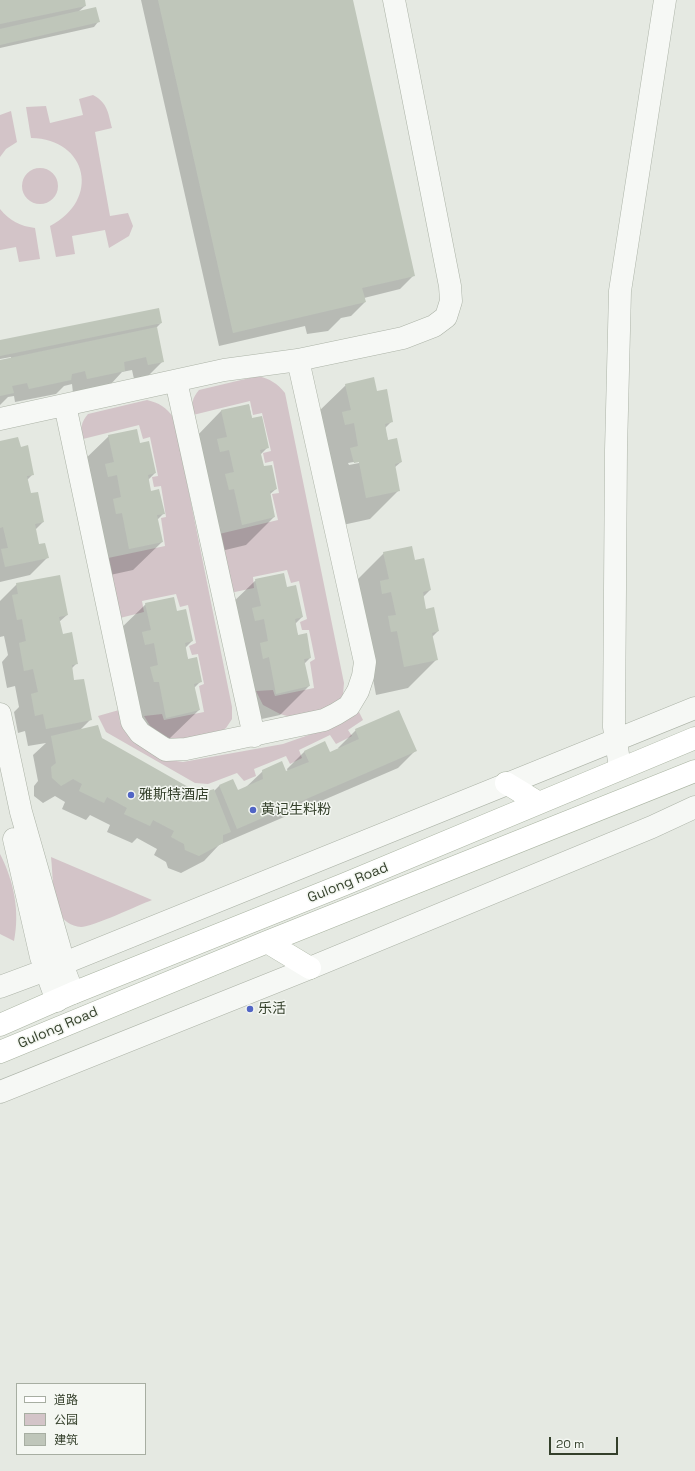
<!DOCTYPE html>
<html>
<head>
<meta charset="utf-8">
<style>
  body { margin:0 }
  #map { position:relative; width:695px; height:1471px; overflow:hidden; background:#e5e9e2; font-family:"Space Grotesk","Noto Sans SC",sans-serif }
  canvas { display:block }
  .legend { position:absolute; left:16px; top:1383px; width:130px; height:72px; box-sizing:border-box; background:#f4f7f2; border:1px solid #a7aea2; margin:0; padding:5px 7px; list-style:none; font-size:12px; color:#34402b }
  .legend li { display:flex; align-items:center; gap:8px; height:20px }
  .legend b { width:20px; border:1px solid #a7aea2 }
  .scale { position:absolute; left:549px; top:1437px; width:69px; height:18px; box-sizing:border-box; border:2px solid #34402b; border-top:0; padding-left:5px; font-size:12px; line-height:14px; white-space:nowrap; color:#34402b; -webkit-text-stroke:3px #f4f7f2; paint-order:stroke }
</style>
</head>
<body>
<div id="map">
<canvas width="695" height="1471"></canvas>
<ul class="legend">
<li><b style="height:5px;background:#fff"></b>道路</li>
<li><b style="height:11px;background:#d3c4c8"></b>公园</li>
<li><b style="height:11px;background:#bfc6ba"></b>建筑</li>
</ul>
<div class="scale">20 m</div>
</div>
<script>
const ctx = document.querySelector('canvas').getContext('2d');
ctx.lineJoin = 'round';
function fill(path, color) { ctx.fillStyle = color; ctx.fill(path, 'evenodd'); }
function trace(path, color, width, dash) { ctx.strokeStyle = color; ctx.lineWidth = width; ctx.lineCap = dash ? 'butt' : 'round'; ctx.setLineDash(dash || []); ctx.stroke(path); }
function drawText(font, color, halo, rows, align = 'center') {
  ctx.font = font + ' "Space Grotesk","Noto Sans SC",sans-serif'; ctx.lineWidth = 3; ctx.setLineDash([]); ctx.textBaseline = 'middle'; ctx.strokeStyle = halo; ctx.fillStyle = color; for (const [text, x, y, turn = 0] of rows) {
    ctx.save(); ctx.translate(x, y); ctx.rotate((+turn || 0) * Math.PI / 180); ctx.textAlign = isNaN(turn) ? turn : align; if (halo) ctx.strokeText(text, 0, 0); ctx.fillText(text, 0, 0); ctx.restore();
  }
}
fill(new Path2D(`
  M93,95C108,103 108,113 112,128L95,132L110,216L128,213L133,226L129,236L109,248L105,230L72,236L75,254L56,257L50,226C101,200 88,139 31,138L26,107L46,106L50,123L83,115L79,99Z
  M11,111L17,142L6,149L0,157V115Z
  M22 186a18 18 0 1 1 36 0a18 18 0 1 1-36 0Z
  M0,209C10,221 20,226 35,228L40,259L19,262L16,247L0,250Z
  M258,376C270,379 277,383 285,393L344,683L343,695L337,704L328,710L294,718L280,714L263,705L256,691L273,690L275,696L314,688L310,662L315,659L309,630H302L300,622L307,619L299,581L291,583L287,570L253,577L254,588L230,593L219,534L278,520L272,494L279,493L273,461L265,463L263,453L271,451L262,413L253,415L250,401L193,415C191,405 192,398 199,390Z
  M147,400C159,403 166,407 174,418L232,707V719L226,728L217,735L183,742L169,738L152,729L144,716L162,714L164,720L204,712L199,686L204,684L198,654L192,655L189,646L196,643L188,605L180,607L176,594L142,601L144,612L120,618L108,558L165,546L161,518L166,517L161,486L154,487L152,477L158,476L150,437L143,439L139,425L83,439C80,429 81,422 88,414Z
  M119,710L120,722L127,734L170,760L183,762L283,744L323,730L359,712L363,720L348,730L352,736L336,744L330,735L299,750L302,758L290,764L286,756L254,769L256,776L244,781L237,773L208,784L195,783L106,732L98,716Z
  M0,854C14,881 20,912 14,941L0,934Z
  M51,857L152,900C139,905 92,927 81,927C71,926 63,921 59,912C52,895 53,875 51,857Z`), '#d3c4c8');
fill(new Path2D(`
  M0,0H84L85,6L78,12L98,22L94,27L0,48Z
  M141,0H352L414,275L400,289L364,298L365,302L351,316L341,318L328,331L307,334L305,326L219,346Z
  M161,323L156,328L163,361L149,375L134,379L132,370L122,372L110,385L73,393L72,384L64,386L56,394L15,402L14,396L8,397L0,405V361L11,359V357L0,359V341Z
  M346,385L377,392L392,421L385,428L388,441L401,462L394,468L399,490L370,519L338,526L317,413ZM359,461V463L349,465L348,463Z
  M249,405L252,419L267,448L260,455L263,467L276,489L269,495L274,517L246,545L213,553L193,440L221,411Z
  M109,436L139,444L155,473L148,480L150,492L164,513L157,520L162,542L133,570L101,577L80,464Z
  M0,442L20,448L33,474L27,480L30,494L43,522L35,530L38,545L47,558L30,575L0,582Z
  M384,553L414,561L430,590L423,597L425,610L438,631L432,637L437,659L408,688L376,695L355,582Z
  M256,580L286,588L302,617L295,624L298,636L310,658L304,664L309,686L280,715L248,722L227,608Z
  M17,584L67,615L59,622L62,635L77,663L71,669L74,682L91,719L80,730L101,739L189,788L204,793L214,791L219,786L232,780L237,792L245,788L263,771L288,772L287,769L305,751L329,754L339,749L338,748L356,730L416,750L398,768L219,845L204,861L181,873L168,868L166,862L154,855L157,849L137,838L132,843L107,832L110,825L90,815L86,820L62,809L65,802L55,796L43,803L34,796V786L38,781L33,755L46,743L28,746L25,731L18,733L14,712L19,707L15,686L7,688L2,662L8,655L4,636L0,637V601Z
  M146,604L176,612L192,641L185,648L188,660L201,681L194,688L199,710L170,738L138,746L117,632Z`), '#0003');
fill(new Path2D(`
  M0,0H85L86,6L0,24Z
  M158,0H353L415,276L362,288L366,302L233,333Z
  M96,7L100,22L0,45V29Z
  M159,308L162,323L0,356V340Z
  M157,327L164,362L148,365L146,357L124,362L125,371L87,379L85,371L72,374L71,380L29,389L27,383L12,386L14,393L0,396V360Z
  M374,377L377,391L387,389L393,422L385,424L388,440L397,438L402,462L395,464L400,491L366,498L359,462L354,463L350,448L358,446L354,423L345,425L342,412L351,410L345,384Z
  M249,404L252,418L262,416L269,448L260,450L264,466L272,465L277,489L270,491L275,517L242,525L234,489L229,490L225,474L234,472L229,450L220,452L217,439L227,437L221,410Z
  M137,429L140,443L149,441L156,473L148,475L151,491L159,489L165,514L157,515L163,542L129,549L122,513L116,514L113,499L121,497L117,475L108,477L105,464L114,462L108,435Z
  M18,437L21,447L28,445L34,475L27,476L31,493L38,492L44,522L35,524L39,544L45,543L49,558L5,567L1,549L8,548L3,527L0,528V441Z
  M412,546L415,560L424,558L431,590L423,592L426,609L434,607L439,631L432,633L438,660L404,667L397,631L391,632L388,616L396,615L391,592L382,594L380,581L389,579L383,552Z
  M284,573L287,587L296,585L303,617L295,619L298,635L307,633L311,658L304,659L310,686L276,694L269,657L263,659L260,643L268,641L264,619L255,621L252,608L261,606L255,579Z
  M60,575L68,615L59,617L63,634L72,632L78,664L72,665L74,680L84,679L92,720L46,729L43,714L35,716L31,694L38,692L33,669L24,671L19,643L26,641L22,619L17,620L12,595L18,594L16,583Z
  M174,597L177,611L186,609L193,641L185,643L188,659L197,657L202,682L194,684L200,710L166,718L159,682H154L150,667L158,665L154,643L145,645L142,632L151,630L145,603Z
  M399,710L417,751L237,829L219,785L233,779L238,790L263,779L262,770L282,761L286,771L309,762L304,751L325,741L330,752L359,739L355,729Z
  M98,725L102,738L190,788L204,792L214,789L231,832L223,835V843L199,856L185,850L184,844L171,837L174,831L153,820L150,826L124,814L127,808L107,797L104,803L79,791L82,784L73,779L61,786L52,778L51,767L56,763L51,736Z`), '#bfc6ba');
const minor = new Path2D(`
  M176,381L254,736
  M65,405L132,722L140,733L166,750L186,749L324,720L336,714L349,706L358,691L363,676L365,662L298,360
  M0,419L224,370L298,360L403,338L434,326L446,317L451,301L450,286L394,0
  M0,714L21,812L60,949L62,964L73,993
  M620,768L614,727L616,450L620,291L665,0
  M14,839L41,957L57,1001
  M0,987L62,964L695,708
  M0,1092L310,968L652,827L695,807`);
const major = new Path2D(`
  M506,783L539,803
  M267,942L310,968
  M0,1025L73,993L345,884L695,738
  M0,1052L267,942L695,771`);
trace(minor, '#acb3a7', 23);
trace(major, '#aab4a2', 23);
trace(minor, '#f6f8f5', 22);
trace(major, '#fff', 22);
for (const [x, y, r, color] of [
  [131,795,4,"#5165c5"],
  [253,810,4,"#5165c5"],
  [250,1009,4,"#5165c5"]
]) { const dot = new Path2D(); dot.arc(x, y, r, 0, 2 * Math.PI); ctx.fillStyle = color; ctx.fill(dot); trace(dot, '#f4f7f2', 1.5); }
drawText('14px', '#34402b', '#f4f7f2', [
  ["雅斯特酒店",139,795],
  ["黄记生料粉",261,810],
  ["乐活",258,1009]
], 'left');
drawText('14px', '#34402b', '#f4f7f2', [
  ["Gulong Road",348,883,-22],
  ["Gulong Road",58,1028,-23]
]);
</script>
</body>
</html>
